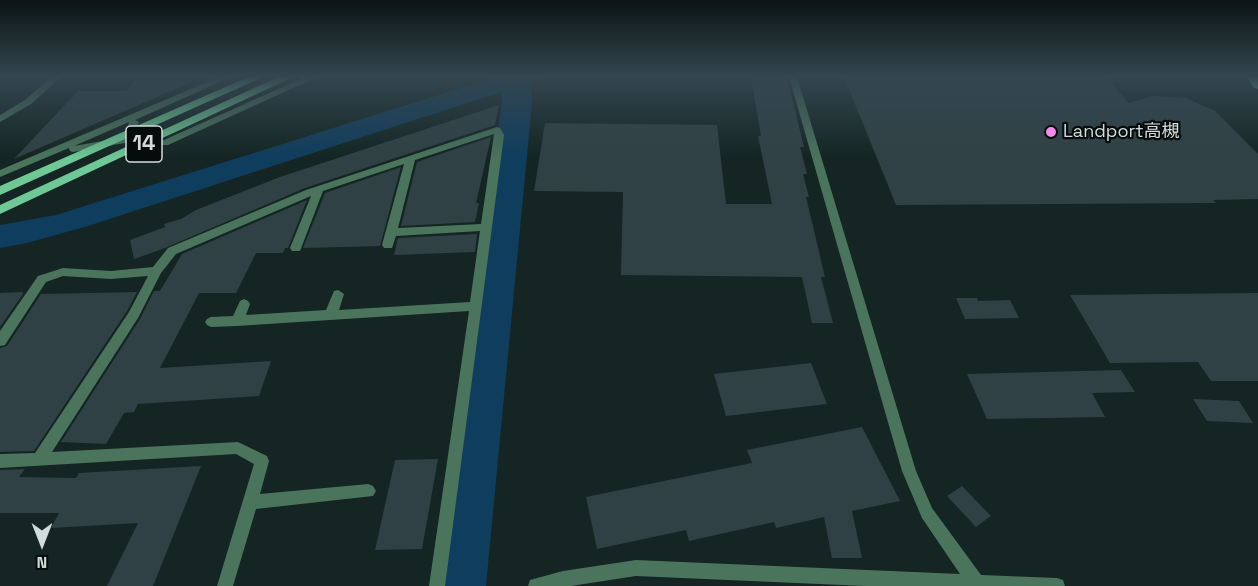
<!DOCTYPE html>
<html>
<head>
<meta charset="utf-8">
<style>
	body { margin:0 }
	#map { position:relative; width:1258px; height:586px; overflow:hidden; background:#142523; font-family:"Space Grotesk",sans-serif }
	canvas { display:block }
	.north { position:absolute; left:12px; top:514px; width:60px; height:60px; -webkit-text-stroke:4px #060c0b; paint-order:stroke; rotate:180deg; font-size:16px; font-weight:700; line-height:24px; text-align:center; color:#d2dddb }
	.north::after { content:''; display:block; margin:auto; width:21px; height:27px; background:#d2dddb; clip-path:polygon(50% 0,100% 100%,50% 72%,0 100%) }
</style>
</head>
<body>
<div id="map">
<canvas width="1258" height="586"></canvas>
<div class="north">N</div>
</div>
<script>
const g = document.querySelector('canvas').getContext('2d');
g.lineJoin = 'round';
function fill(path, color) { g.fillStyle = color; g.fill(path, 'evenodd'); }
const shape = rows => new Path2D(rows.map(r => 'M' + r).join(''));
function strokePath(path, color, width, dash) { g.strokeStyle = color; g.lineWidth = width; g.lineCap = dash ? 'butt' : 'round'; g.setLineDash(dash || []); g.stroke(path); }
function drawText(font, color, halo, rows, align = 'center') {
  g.font = font + ' "Space Grotesk","Noto Sans JP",sans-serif'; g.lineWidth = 4.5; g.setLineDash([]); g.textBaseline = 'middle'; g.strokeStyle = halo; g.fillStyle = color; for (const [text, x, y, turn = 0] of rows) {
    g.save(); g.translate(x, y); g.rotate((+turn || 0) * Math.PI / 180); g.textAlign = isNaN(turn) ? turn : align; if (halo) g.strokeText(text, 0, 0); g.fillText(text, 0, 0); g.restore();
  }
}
const water = shape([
	[496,77,547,77,88,226,27,243,0,248,0,225,56,215]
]);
const river = shape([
	[501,77,531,77,532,103,486,586,430,586,502,103,501,77]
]);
const building = shape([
	[751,77,787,77,804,147,800,147,807,174,803,174,809,197,806,197,825,277,821,277,833,323,812,323,802,277,621,275,623,192,534,191,545,123,717,125,726,204,772,204,758,136,761,136],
	[844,77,1106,77,1129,103,1153,96,1186,98,1215,111,1258,154,1258,199,1213,200,1216,203,896,205],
	[134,81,194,81,14,159,78,91,127,91],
	[499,105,495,125,305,188,165,248,134,259,130,240,165,227,164,224,181,219,196,210,280,177],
	[491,137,476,203,479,203,475,222,401,226,417,162],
	[401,167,380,246,303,248,325,193],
	[307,200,288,248,285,248,283,253,256,253,236,293,199,293,160,368,271,361,259,396,138,404,134,412,124,413,106,444,61,442,140,319,154,291,160,291,182,254],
	[477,234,475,252,394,255,398,238],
	[22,292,23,294,0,327,0,293],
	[137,292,127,311,34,451,0,452,0,348,7,346,41,294],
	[1258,293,1258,381,1211,381,1198,362,1110,363,1070,295],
	[956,298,977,298,978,301,1010,300,1019,318,965,319],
	[811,363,827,404,726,416,714,374],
	[1121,370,1135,392,1092,393,1105,417,987,419,967,374],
	[1193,399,1239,401,1253,423,1207,421],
	[862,427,900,501,852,511,862,558,832,558,824,517,776,528,774,522,689,541,686,530,597,549,586,497,752,463,747,450],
	[438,459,422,549,375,550,395,460],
	[201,466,153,586,107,586,138,523,51,528,59,513,0,513,0,470,25,469,19,477,76,478,79,473],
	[962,486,991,516,976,527,947,496]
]);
const minor = shape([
	[51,77,61,77,31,104,0,122,0,115,25,100,51,77],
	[219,77,231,77,135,120,139,122,137,129,141,136,148,139,164,140,305,77,317,77,168,145,147,145,136,141,73,152,70,151,69,148,0,177,0,170,219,77],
	[129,122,127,129,131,136,74,146,129,122],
	[789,77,797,77,916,471,932,508,981,575,1057,578,1063,580,1065,586,865,586,636,576,571,586,528,586,530,580,563,571,636,560,960,574,922,518,902,471,789,77],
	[497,127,500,128,504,135,445,586,429,586,469,311,237,326,211,327,207,325,205,322,207,319,211,317,233,316,240,301,244,299,248,301,250,304,246,315,326,310,334,291,338,290,344,294,339,310,470,302,480,231,396,236,392,248,384,248,382,245,404,164,323,191,300,251,292,251,290,248,311,196,176,254,161,273,138,318,52,452,238,442,267,456,269,461,260,494,368,484,373,486,376,491,373,496,256,509,233,586,217,586,254,464,236,454,0,468,0,454,35,453,129,312,148,276,111,279,63,276,46,282,5,345,0,346,0,331,38,276,63,268,111,271,153,267,168,248,306,190,497,127],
	[494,134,481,224,398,228,415,160,494,134]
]);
const primary = shape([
	[248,77,263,77,0,195,0,186,248,77],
	[278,77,293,77,0,214,0,205,278,77],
	[1247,77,1258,77,1258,89,1254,88,1247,77]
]);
const markers = [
	[1051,132,6,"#f888ea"]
];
const farPoinames = [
	["Landport高槻",1063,132]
];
const shields = [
	[144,144,36]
];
const shieldNames = [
	["14",144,144]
];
fill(water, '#0f3d5e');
fill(river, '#0f3d5e');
fill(building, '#304145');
fill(minor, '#4a745c');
fill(primary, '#6ec996');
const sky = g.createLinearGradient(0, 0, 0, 159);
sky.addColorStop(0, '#0b1413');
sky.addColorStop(0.48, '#344650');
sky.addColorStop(1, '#34465000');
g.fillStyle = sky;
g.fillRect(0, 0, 1258, 159);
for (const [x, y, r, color] of markers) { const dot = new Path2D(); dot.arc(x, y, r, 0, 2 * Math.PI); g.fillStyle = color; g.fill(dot); strokePath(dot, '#060c0b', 2); }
drawText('18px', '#d2dddb', '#060c0b', farPoinames, 'left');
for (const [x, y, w] of shields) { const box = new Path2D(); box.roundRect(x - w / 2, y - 18, w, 36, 4.5); g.fillStyle = '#060c0b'; g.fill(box); strokePath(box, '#d2dddb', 1.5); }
drawText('bold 21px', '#d2dddb', null, shieldNames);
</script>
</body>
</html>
